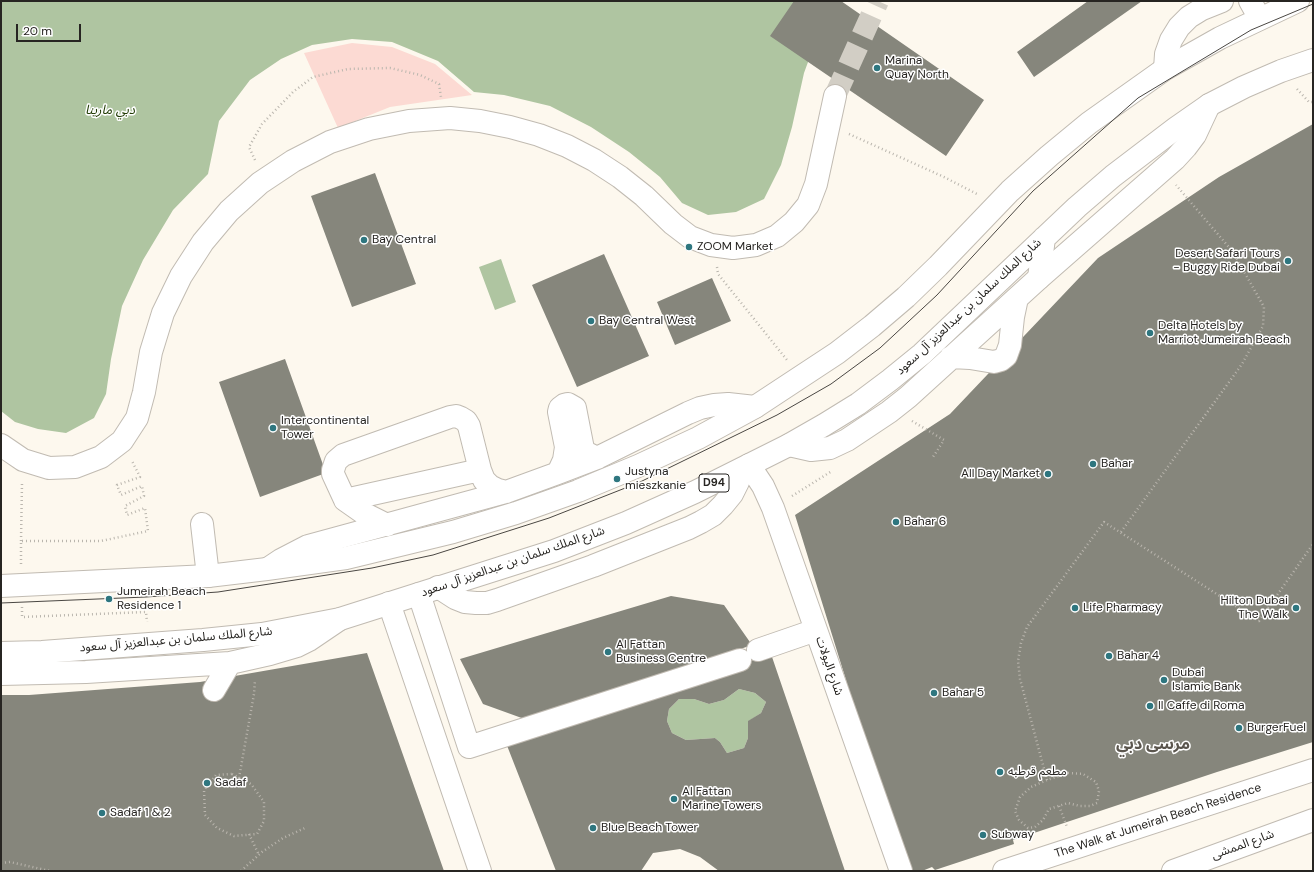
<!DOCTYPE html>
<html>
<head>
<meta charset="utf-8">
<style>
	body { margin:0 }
	#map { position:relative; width:1314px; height:872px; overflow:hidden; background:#fdf8ee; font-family:"DM Sans",sans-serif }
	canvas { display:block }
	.frame { position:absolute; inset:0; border:2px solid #272522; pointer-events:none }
	.scale { position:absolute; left:16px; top:24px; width:65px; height:18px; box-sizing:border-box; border:2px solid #272522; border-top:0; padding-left:5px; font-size:12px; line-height:14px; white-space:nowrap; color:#272522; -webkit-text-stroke:3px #fff; paint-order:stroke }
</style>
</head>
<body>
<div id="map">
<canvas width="1314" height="872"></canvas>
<div class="frame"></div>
<div class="scale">20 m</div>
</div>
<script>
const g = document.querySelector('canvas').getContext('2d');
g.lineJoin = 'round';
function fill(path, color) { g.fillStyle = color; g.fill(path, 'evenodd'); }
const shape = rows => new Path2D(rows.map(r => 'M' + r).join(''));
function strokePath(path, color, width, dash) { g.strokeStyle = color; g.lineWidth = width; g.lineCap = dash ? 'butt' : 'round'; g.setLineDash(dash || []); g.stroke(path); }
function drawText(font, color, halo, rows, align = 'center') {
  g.font = font + ' "DM Sans","Noto Sans Arabic",sans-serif'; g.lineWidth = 3; g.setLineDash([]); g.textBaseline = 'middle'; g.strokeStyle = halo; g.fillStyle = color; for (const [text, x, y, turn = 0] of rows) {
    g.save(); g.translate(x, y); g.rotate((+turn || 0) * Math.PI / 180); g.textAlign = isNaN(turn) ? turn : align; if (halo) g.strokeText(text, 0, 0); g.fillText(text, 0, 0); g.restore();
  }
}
const green = shape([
	[352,43,392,47,435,64,472,95,390,107,338,128,304,53]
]);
const water = shape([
	[1,1,834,1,819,32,804,73,792,127,781,165,764,199,736,212,708,215,682,203,660,177,629,152,591,127,550,106,504,95,474,92,438,61,392,42,352,39,312,45,281,59,250,80,219,121,208,174,173,210,143,260,122,306,111,359,106,394,94,418,66,433,38,429,15,422,1,411],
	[501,259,516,302,495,310,479,267],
	[739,689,755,693,766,702,761,713,749,721,748,738,744,748,727,753,720,742,715,738,686,740,672,733,667,721,669,709,679,699,694,699,709,704,724,700]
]);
const building = shape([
	[794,1,841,1,984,100,946,156,770,36],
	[1088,1,1142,1,1034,77,1017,52],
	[1313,124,1313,742,1217,772,1013,840,1014,844,935,870,932,867,922,871,905,871,795,515,950,414,1098,258,1219,177],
	[375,173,416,284,352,307,311,196],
	[604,254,649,356,577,387,532,285],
	[712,278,731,321,675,345,657,302],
	[285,359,326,473,260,497,219,382],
	[671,596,724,605,752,645,530,721,483,704,460,659],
	[367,653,444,871,1,871,1,695,29,695,200,682],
	[771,654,845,871,719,871,700,857,680,849,653,853,641,871,556,871,506,743],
	[739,689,755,693,766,702,761,713,748,721,748,738,744,748,727,753,720,742,715,738,686,740,672,733,667,721,669,709,679,699,694,699,709,704,724,700]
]);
const minorTunnel = shape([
	[835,96,878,1]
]);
const path = shape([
	[1297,89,1309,102,1313,102],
	[849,134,944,177,977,194],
	[255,160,249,147,262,124,293,92,313,77,348,69,390,68,420,75,439,84,441,97],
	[717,267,718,274,787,360],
	[912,421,944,440,933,457],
	[792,496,832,471],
	[1121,532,1242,364,1263,326,1264,307,1233,252,1176,185],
	[21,541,22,483],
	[21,564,21,541,101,541,148,531,145,508,127,515,125,506,144,496,142,486,121,495,117,485,140,477,132,461],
	[146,600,146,612],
	[22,607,22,617,146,612,147,622],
	[1068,773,1083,774,1096,782,1099,791,1097,803,1090,806,1080,806,1068,803,1049,809,1043,820,1035,827,1028,828,1019,820,1015,811,1020,797,1031,787,1047,780,1068,773],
	[232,774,251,784,264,802,264,821,257,834,234,836,217,828,205,815,204,790,216,775,232,774],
	[239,778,254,694,255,680],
	[1047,780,1020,679,1018,661,1021,643,1027,627,1104,522,1259,621,1313,544],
	[1059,806,1067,827],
	[249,834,259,855],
	[1,863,10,862,50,871],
	[241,871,262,852,283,838,305,828]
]);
const minor = shape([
	[1165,69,1166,54,1171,40,1179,27,1189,17,1202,9,1222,1],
	[951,357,970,358,994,362,1001,360,1006,356,1010,345,1013,317,1017,298],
	[1,445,23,460,49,468,75,467,101,457,122,441,137,418,144,392,151,352,163,313,181,276,203,242,229,211,260,183,293,161,330,142,369,129,409,121,450,118,480,121,510,127,539,135,567,146,594,160,620,177,644,196,673,224,690,237,711,245,733,248,756,245,777,236,794,222,808,205,816,184,835,96],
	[789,445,811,450,830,448,847,440,889,412,908,397,1039,278,1175,159,1186,147,1195,135,1209,105],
	[749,465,763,486,773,508,901,871],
	[558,473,564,460,566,447,559,412,560,408,564,405,568,404,575,408,583,449,587,453,597,458],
	[345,500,480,470],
	[202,524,208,576],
	[387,525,365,514,345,500,333,474,333,470,336,461,343,455,450,417,456,416,461,418,466,421,469,426,480,470,484,480,490,486,498,490,506,492],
	[269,568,281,560,308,546,506,492,558,473,597,458,688,413,700,408,714,405,728,404,755,407],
	[438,587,455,598,465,602,476,603,487,603,497,600,593,566,689,528,701,522,713,515,723,505,732,494,738,482,742,469],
	[419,594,469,747,740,660],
	[389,603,480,871],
	[758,650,816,630],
	[1,674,86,672,230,663,270,654,297,646,309,640,340,619],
	[214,690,230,663],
	[1004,871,1313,770],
	[1173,871,1313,820]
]);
const major = shape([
	[1250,1,1260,19],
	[1039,278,1044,238],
	[1,586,208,576,267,569,346,558,453,532,516,513,578,491,638,466,698,438,755,407,837,353,872,326,906,297,938,266,1010,191,1049,156,1089,123,1165,69,1220,38,1298,1],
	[1,653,42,652,203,640,262,634,340,619,554,551,626,523,695,492,789,445,824,425,858,404,890,380,922,354,1077,207,1113,176,1176,128,1209,105,1244,87,1281,71,1313,60]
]);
const tram = shape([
	[1,603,146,597,218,592,372,568,433,555,549,518,638,483,777,415,831,384,880,348,937,295,1033,191,1138,98,1251,30,1313,4]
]);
const markers = [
	[877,68,4,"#2e767f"],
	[364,240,4,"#2e767f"],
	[689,247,4,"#2e767f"],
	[1288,261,4,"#2e767f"],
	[591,321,4,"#2e767f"],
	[1150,333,4,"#2e767f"],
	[273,428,4,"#2e767f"],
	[1093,464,4,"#2e767f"],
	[1048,474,4,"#2e767f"],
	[617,479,4,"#2e767f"],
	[896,522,4,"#2e767f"],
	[109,599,4,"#2e767f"],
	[1075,608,4,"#2e767f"],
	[1296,608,4,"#2e767f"],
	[608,652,4,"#2e767f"],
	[1109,656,4,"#2e767f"],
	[1164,680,4,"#2e767f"],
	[934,693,4,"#2e767f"],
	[1150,706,4,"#2e767f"],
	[1239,728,4,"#2e767f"],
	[1000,772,4,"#2e767f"],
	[207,783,4,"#2e767f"],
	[674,799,4,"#2e767f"],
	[102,813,4,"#2e767f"],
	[593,828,4,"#2e767f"],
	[983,835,4,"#2e767f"]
];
const shields = [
	[714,483,30]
];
const shieldNames = [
	["D94",714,483]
];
const poiNames = [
	["Marina",885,61],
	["Quay North",885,75],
	["Bay Central",372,240],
	["ZOOM Market",697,247],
	["Desert Safari Tours",1280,254,"right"],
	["- Buggy Ride Dubai",1280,268,"right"],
	["Bay Central West",599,321],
	["Delta Hotels by",1158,326],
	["Marriot Jumeirah Beach",1158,340],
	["Intercontinental",281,421],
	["Tower",281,435],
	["Bahar",1101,464],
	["Justyna",625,472],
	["mieszkanie",625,486],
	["All Day Market",1040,474,"right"],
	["Bahar 6",904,522],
	["Jumeirah Beach",117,592],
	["Residence 1",117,606],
	["Hilton Dubai",1288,601,"right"],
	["The Walk",1288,615,"right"],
	["Life Pharmacy",1083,608],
	["Al Fattan",616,645],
	["Business Centre",616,659],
	["Bahar 4",1117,656],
	["Dubai",1172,673],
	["Islamic Bank",1172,687],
	["Bahar 5",942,693],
	["Il Caffe di Roma",1158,706],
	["BurgerFuel",1247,728],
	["مطعم قرطبه",1008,772],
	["Sadaf",215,783],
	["Al Fattan",682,792],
	["Marine Towers",682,806],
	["Sadaf 1 & 2",110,813],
	["Blue Beach Tower",601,828],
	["Subway",991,835]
];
const streetNames = [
	["شارع الملك سلمان بن عبدالعزيز آل سعود",969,307,-43],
	["شارع الملك سلمان بن عبدالعزيز آل سعود",513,562,-19],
	["شارع الملك سلمان بن عبدالعزيز آل سعود",176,640,-5],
	["شارع اليولات",829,666,71],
	["The Walk at Jumeirah Beach Residence",1158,821,-18],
	["شارع الممشى",1243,845,-20]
];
const waterNames = [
	["دبي مارينا",110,111]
];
const districtNames = [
	["مرسى دبي",1153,745]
];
fill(green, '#fcdad3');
fill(water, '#afc5a1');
fill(building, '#86867c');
strokePath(minorTunnel, '#d2cec5', 22, [22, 11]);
strokePath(minor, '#c1bbb2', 24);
strokePath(major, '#c1bbb2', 24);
strokePath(path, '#bab6ae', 2.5, [1, 3]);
strokePath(minor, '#fff', 22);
strokePath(major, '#fff', 22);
strokePath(tram, '#4a4743', 1);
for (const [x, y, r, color] of markers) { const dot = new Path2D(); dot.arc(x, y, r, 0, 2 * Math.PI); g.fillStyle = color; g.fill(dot); strokePath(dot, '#fff', 1.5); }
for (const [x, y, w] of shields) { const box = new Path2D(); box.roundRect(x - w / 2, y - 9, w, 18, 3); g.fillStyle = '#fff'; g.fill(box); strokePath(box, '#272522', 1); }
drawText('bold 11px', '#272522', null, shieldNames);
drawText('12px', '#272522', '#fff', poiNames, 'left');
drawText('12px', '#272522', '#fff', streetNames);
drawText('italic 13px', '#1e3901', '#fff', waterNames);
drawText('bold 16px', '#5b564e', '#fff', districtNames);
</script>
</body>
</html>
